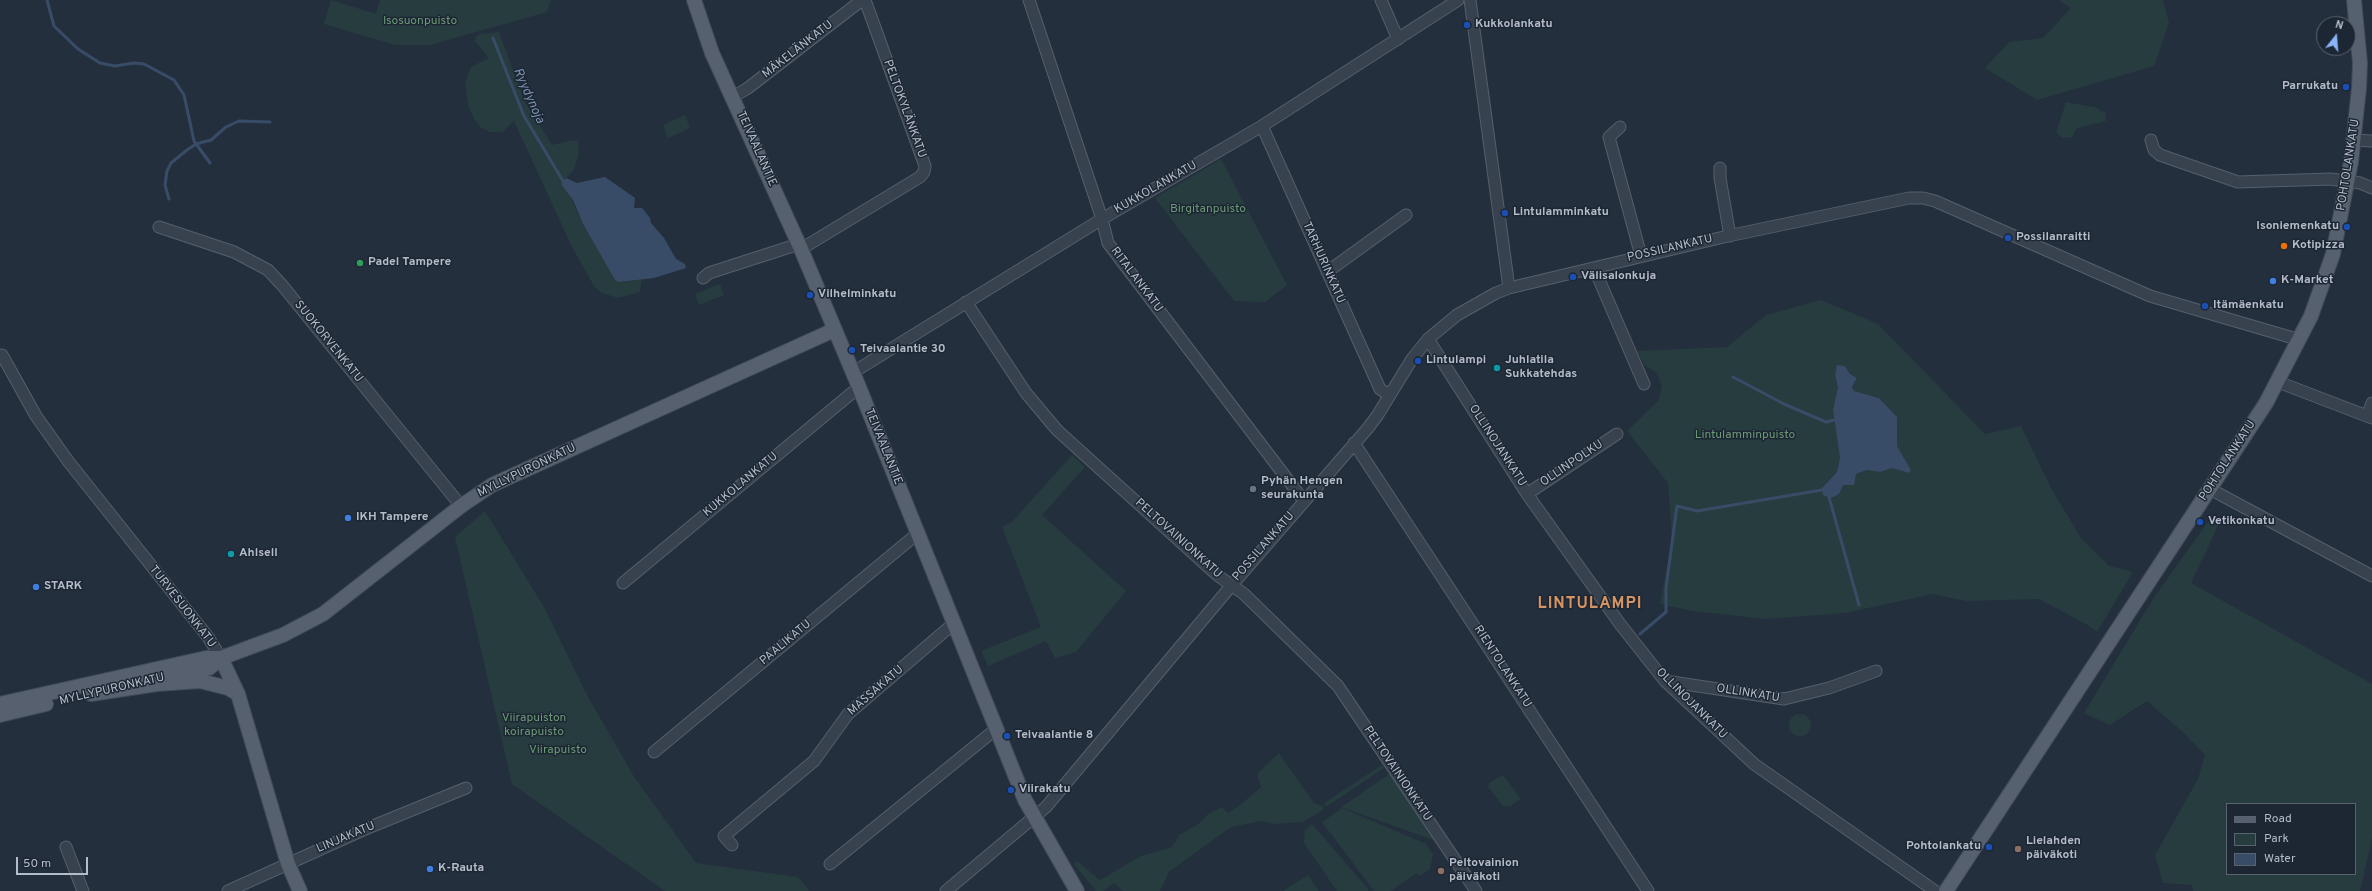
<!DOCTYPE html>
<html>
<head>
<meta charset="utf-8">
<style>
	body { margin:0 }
	#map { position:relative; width:2372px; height:891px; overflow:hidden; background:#242f3e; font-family:Overpass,sans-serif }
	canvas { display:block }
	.legend { position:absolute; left:2226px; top:803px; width:130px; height:72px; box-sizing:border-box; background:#1d2633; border:1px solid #59626f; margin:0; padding:5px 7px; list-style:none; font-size:12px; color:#b4bcc9 }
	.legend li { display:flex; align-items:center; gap:8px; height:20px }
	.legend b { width:20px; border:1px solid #59626f }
	.north { position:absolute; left:2316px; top:16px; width:40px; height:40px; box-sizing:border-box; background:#1d2633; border:1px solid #59626f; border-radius:50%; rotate:17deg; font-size:11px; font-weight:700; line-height:16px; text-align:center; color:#b4bcc9 }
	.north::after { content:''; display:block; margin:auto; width:14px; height:18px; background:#8ab4f8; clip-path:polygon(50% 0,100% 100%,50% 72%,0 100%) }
	.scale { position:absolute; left:16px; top:857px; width:72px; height:18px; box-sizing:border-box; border:2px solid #b4bcc9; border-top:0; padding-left:5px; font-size:12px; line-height:14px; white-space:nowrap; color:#b4bcc9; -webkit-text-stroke:3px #1d2633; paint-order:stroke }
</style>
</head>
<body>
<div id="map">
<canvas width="2372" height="891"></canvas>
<ul class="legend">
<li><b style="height:5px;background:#56606e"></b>Road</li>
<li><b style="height:11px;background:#263c3f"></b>Park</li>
<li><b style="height:11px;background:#394c67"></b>Water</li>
</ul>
<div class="north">N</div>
<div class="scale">50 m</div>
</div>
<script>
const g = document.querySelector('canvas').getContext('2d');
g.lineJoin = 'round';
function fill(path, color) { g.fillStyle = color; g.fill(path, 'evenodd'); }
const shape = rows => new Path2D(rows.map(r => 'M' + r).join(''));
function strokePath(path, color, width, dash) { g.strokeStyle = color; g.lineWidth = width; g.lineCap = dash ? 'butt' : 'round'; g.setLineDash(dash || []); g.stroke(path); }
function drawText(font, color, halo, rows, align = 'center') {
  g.font = font + ' Overpass,sans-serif'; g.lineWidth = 3; g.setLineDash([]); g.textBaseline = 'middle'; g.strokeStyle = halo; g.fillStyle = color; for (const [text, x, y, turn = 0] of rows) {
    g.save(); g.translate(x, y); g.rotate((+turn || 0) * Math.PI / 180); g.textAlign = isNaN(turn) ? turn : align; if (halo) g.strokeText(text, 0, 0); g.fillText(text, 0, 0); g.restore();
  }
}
const green = shape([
	[331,0,376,14,380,0,551,0,547,12,430,45,395,45,324,24],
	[2059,0,2163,0,2169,23,2154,66,2037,100,1985,68,2009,42,2043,38,2071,8],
	[499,32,524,100,552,145,573,140,578,141,579,153,574,170,563,181,583,224,615,280,623,282,642,279,640,292,618,298,602,293,594,286,572,247,514,121,502,132,490,132,480,127,474,119,468,105,465,82,471,67,489,58,475,41,476,37,481,34],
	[2066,102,2098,108,2099,111,2105,112,2106,121,2077,128,2072,137,2063,138,2056,133],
	[685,115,690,128,668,138,663,125],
	[1221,159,1287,285,1265,302,1234,301,1155,198],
	[720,284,724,295,699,305,695,294],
	[1821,300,1878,324,1985,434,2021,426,2052,490,2081,538,2109,566,2133,572,2097,632,2086,624,2039,599,1966,601,1933,594,1845,613,1766,619,1692,611,1660,604,1672,539,1668,483,1627,431,1658,401,1662,386,1656,372,1645,366,1637,351,1727,347,1766,315],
	[1838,365,1845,366,1850,374,1857,378,1852,387,1854,391,1879,398,1897,417,1897,446,1911,470,1909,473,1892,468,1880,472,1867,470,1856,474,1843,485,1822,493,1822,488,1837,472,1840,458,1833,410,1838,387,1835,375],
	[1072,455,1085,467,1042,515,1126,591,1076,652,1055,658,1046,641,988,666,981,651,1041,627,1002,527,1012,522],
	[485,511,544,607,587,695,633,775,696,863,798,877,810,891,665,891,512,784,455,537],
	[2210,519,2219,524,2191,583,2372,684,2372,838,2360,891,2193,891,2192,885,2163,883,2155,855,2198,779,2205,755,2183,732,2147,701,2110,725,2084,713,2153,599],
	[2227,804,2355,804,2355,874,2227,874],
	'1789 725a11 11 0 1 1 22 0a11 11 0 1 1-22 0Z',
	[1279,753,1314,803,1323,806,1323,810,1303,822,1274,824,1261,821,1231,827,1169,872,1160,891,1123,891,1114,883,1103,891,1096,891,1074,864,1077,861,1100,880,1141,856,1172,847,1179,835,1200,823,1207,815,1222,807,1228,813,1239,806,1261,787,1257,774],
	[1382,765,1384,768,1326,807,1324,803],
	[1391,773,1436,841,1341,807],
	[1503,775,1521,799,1510,806,1503,806,1488,787,1489,783],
	[1342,808,1426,844,1433,854,1430,869,1420,876,1417,873,1391,891,1374,891,1322,822],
	[1312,824,1369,890,1368,891,1337,891,1304,843,1305,830],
	[1308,875,1319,891,1283,891]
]);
const water = shape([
	[605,177,635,198,634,208,642,208,650,218,651,223,664,238,676,259,685,264,686,268,654,278,619,282,615,280,583,224,573,200,561,184,566,178,577,183],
	[1837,365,1845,366,1850,374,1857,378,1852,387,1854,391,1879,398,1897,417,1897,446,1911,470,1909,473,1892,468,1880,472,1867,470,1856,474,1854,485,1843,485,1839,494,1831,498,1823,495,1822,488,1837,472,1840,458,1833,410,1838,387,1835,375]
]);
const stream = shape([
	[47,0,54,26,78,49,100,63,115,66,134,63,144,64,174,80,184,95,194,141,210,163],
	[493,38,524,116,563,181],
	[169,199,165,185,167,171,171,163,187,150,196,144,211,140,226,127,239,121,270,122],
	[1733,377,1784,404,1826,422,1834,420],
	[1829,497,1859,605],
	[1640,634,1666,612,1666,588,1677,506,1697,511,1822,490]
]);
const minor = shape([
	[1029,0,1102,219,1108,243,1304,501],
	[1381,0,1398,39],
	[1470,0,1509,288],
	[733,97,748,88,862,0],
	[1262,126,1380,389,1389,395],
	[1620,127,1609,137,1641,256],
	[2151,140,2154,150,2160,155,2238,182,2330,179,2360,183,2372,188],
	[2354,140,2372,141],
	[1720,168,1720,178,1730,236],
	[159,227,234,252,268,270,282,285,461,506],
	[801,249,920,177,924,172,925,166,865,0],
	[1594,268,1644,384],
	[1327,272,1406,215],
	[703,278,709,273,799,244],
	[966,302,1026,393,1057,430,1217,575,1244,594,1338,686,1476,891],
	[1428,339,1527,494,1620,624,1665,681,1754,764,1935,891],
	[2,355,36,416,68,461,208,637,221,658],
	[852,373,1102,219,1262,126,1458,0],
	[2278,382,2372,418],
	[2367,416,2372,403],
	[1354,443,1648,891],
	[2210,489,2372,576],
	[1527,494,1617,434],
	[623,583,859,387],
	[1665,681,1784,699,1829,688,1876,671],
	[654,752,917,534],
	[732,845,724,836,814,761,848,714,953,624],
	[66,847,83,891],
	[830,864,996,729],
	[228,891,363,830,466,788],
	[946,891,1046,807,1231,586,1368,428,1377,416,1412,359,1428,339,1457,315,1496,293,1509,288,1728,236,1909,198,1923,198,1935,201,2150,296,2300,340]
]);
const major = shape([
	[694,0,712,53,801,249,859,387,1025,800,1077,891],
	[221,658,238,694,288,864,300,891],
	[160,679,209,668,221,658],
	[91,694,157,684,200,681,228,688,238,694],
	[0,704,206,658,221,658,283,635,323,614,461,506,492,485,834,330],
	[0,715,46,704],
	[1946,891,2266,403,2311,316,2333,254,2351,162,2359,88,2360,63,2354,0]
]);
const markers = [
	[1467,25,4,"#1a4fb4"],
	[2346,87,4,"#1a4fb4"],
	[1505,213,4,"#1a4fb4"],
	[2347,227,4,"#1a4fb4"],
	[2008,238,4,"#1a4fb4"],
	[2284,246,4,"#e8710a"],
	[360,263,4,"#2e9e5b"],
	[1573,277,4,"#1a4fb4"],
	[2273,281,4,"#3f7fe0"],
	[810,295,4,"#1a4fb4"],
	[2205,306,4,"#1a4fb4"],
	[852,350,4,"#1a4fb4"],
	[1418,361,4,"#1a4fb4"],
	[1497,368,4,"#0f9aa8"],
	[1253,489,4,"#6b7280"],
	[348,518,4,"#3f7fe0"],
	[2200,522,4,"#1a4fb4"],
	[231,554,4,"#0f9aa8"],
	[36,587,4,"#3f7fe0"],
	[1007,736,4,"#1a4fb4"],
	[1011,790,4,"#1a4fb4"],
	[1989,847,4,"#1a4fb4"],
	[2018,849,4,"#8d6e63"],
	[430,869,4,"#3f7fe0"],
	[1441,871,4,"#8d6e63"]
];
const parkNames = [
	["Isosuonpuisto",420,22],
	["Birgitanpuisto",1208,210],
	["Lintulamminpuisto",1745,436],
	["Viirapuiston",534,719],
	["koirapuisto",534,733],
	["Viirapuisto",558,751]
];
const poiNames = [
	["Kukkolankatu",1475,25],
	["Parrukatu",2338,87,"right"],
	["Lintulamminkatu",1513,213],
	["Isoniemenkatu",2339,227,"right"],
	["Possilanraitti",2016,238],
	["Kotipizza",2292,246],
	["Padel Tampere",368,263],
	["Välisalonkuja",1581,277],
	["K-Market",2281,281],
	["Vilhelminkatu",818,295],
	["Itämäenkatu",2213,306],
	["Teivaalantie 30",860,350],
	["Lintulampi",1426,361],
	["Juhlatila",1505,361],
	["Sukkatehdas",1505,375],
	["Pyhän Hengen",1261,482],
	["seurakunta",1261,496],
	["IKH Tampere",356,518],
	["Vetikonkatu",2208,522],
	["Ahlsell",239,554],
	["STARK",44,587],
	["Teivaalantie 8",1015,736],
	["Viirakatu",1019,790],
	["Lielahden",2026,842],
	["päiväkoti",2026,856],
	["Pohtolankatu",1981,847,"right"],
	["Peltovainion",1449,864],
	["päiväkoti",1449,878],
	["K-Rauta",438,869]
];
const streetNames = [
	["MÄKELÄNKATU",798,50,-38],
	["PELTOKYLÄNKATU",904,109,70],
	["TEIVAALANTIE",756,149,66],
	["POHTOLANKATU",2349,165,-81],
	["KUKKOLANKATU",1156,188,-30],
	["POSSILANKATU",1670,249,-13],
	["TARHURINKATU",1323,263,66],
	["RITALANKATU",1136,280,53],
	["SUOKORVENKATU",328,342,51],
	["OLLINOJANKATU",1497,446,57],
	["TEIVAALANTIE",883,447,68],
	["POHTOLANKATU",2228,461,-57],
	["OLLINPOLKU",1572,464,-34],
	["MYLLYPURONKATU",527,471,-26],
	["KUKKOLANKATU",741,485,-40],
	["PELTOVAINIONKATU",1178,539,42],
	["POSSILANKATU",1264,547,-49],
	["TURVESUONKATU",182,607,52],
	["PAALIKATU",786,643,-40],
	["RIENTOLANKATU",1502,667,57],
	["MYLLYPURONKATU",112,690,-13],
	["MASSAKATU",876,691,-41],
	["OLLINKATU",1748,694,9],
	["OLLINOJANKATU",1691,704,45],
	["PELTOVAINIONKATU",1397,774,56],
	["LINJAKATU",346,838,-23]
];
const waterNames = [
	["Ryydynoja",528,96,66]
];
const districtNames = [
	["LINTULAMPI",1590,605]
];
fill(green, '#263c3f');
fill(water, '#394c67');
strokePath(stream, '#394c67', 3);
strokePath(minor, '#565f6c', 13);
strokePath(major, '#414a57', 16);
strokePath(minor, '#38414e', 11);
strokePath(major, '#56606e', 14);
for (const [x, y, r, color] of markers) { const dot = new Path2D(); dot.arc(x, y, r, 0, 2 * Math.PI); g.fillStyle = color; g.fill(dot); strokePath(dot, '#1d2633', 1.5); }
drawText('12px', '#6b9a76', '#1d2633', parkNames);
drawText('bold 12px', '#b4bcc9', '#1d2633', poiNames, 'left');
drawText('12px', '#b4bcc9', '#1d2633', streetNames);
drawText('italic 13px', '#7c92b1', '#1d2633', waterNames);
g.letterSpacing = '1px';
drawText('bold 16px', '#d59563', '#1d2633', districtNames);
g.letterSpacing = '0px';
</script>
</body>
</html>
